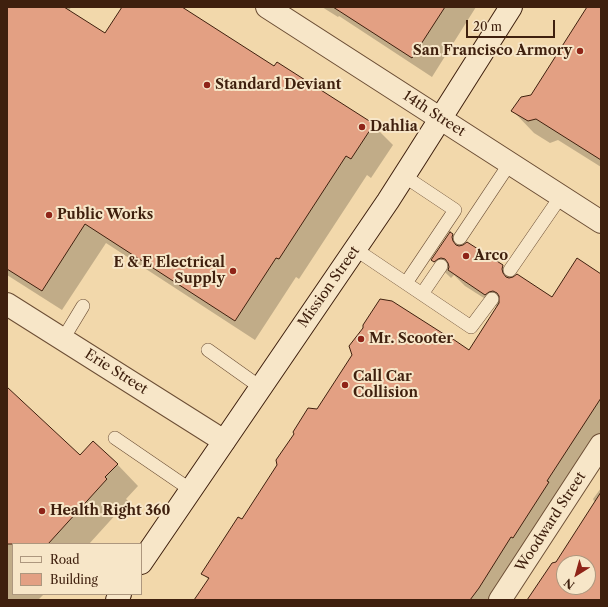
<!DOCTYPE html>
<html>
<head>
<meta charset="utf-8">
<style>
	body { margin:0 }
	#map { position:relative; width:608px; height:607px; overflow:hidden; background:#f2d8ab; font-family:"Libre Caslon Text",serif }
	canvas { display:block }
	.frame { position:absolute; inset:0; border:8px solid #3f200e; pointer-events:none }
	.legend { position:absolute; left:12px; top:543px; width:130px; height:52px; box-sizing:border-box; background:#f7e6c8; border:1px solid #ad977e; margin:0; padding:5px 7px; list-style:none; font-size:12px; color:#3f200e }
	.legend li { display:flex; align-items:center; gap:8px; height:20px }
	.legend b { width:20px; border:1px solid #ad977e }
	.north { position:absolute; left:556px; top:555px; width:40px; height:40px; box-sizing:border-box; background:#f7e6c8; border:1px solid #ad977e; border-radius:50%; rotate:217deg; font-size:11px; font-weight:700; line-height:16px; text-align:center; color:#3f200e }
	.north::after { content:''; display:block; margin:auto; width:14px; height:18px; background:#8f2418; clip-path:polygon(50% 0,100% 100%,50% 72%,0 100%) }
	.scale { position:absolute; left:466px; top:20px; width:89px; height:18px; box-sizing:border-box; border:2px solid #3f200e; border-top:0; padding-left:5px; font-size:12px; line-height:14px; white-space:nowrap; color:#3f200e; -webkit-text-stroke:3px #f7e6c8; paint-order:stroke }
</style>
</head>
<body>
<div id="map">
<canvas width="608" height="607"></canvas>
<div class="frame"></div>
<ul class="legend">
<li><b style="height:5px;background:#f7e6c8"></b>Road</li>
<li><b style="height:11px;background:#e3a083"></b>Building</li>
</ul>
<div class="north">N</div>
<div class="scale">20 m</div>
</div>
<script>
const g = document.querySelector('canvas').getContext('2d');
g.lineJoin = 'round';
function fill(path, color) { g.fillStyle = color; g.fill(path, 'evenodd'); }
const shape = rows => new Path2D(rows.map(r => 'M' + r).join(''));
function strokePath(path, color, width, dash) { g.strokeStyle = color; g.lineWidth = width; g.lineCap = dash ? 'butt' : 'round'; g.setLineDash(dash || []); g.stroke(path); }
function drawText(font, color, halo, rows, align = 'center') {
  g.font = font + ' "Libre Caslon Text",serif'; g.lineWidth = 4; g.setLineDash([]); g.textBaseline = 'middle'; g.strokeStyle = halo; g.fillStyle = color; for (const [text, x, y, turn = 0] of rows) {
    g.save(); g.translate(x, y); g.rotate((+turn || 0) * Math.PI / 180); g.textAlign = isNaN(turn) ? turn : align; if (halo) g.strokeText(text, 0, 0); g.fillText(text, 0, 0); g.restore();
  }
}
const shadow = shape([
	[7,7,71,7,69,11,105,35,123,7,180,7,274,68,373,125,393,145,371,178,367,175,299,279,296,277,255,340,106,243,62,310,7,275],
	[322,7,476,7,432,77,339,16,338,17],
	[588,7,601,7,601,167,558,140,550,143,534,133,513,111,532,96],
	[453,234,464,246,467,243,503,266,514,278,552,298,601,275,601,439,498,600,196,600,209,580,203,574,242,521,317,410,469,351,498,307,465,286,454,275,451,278,449,276,432,260],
	[7,389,80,457,117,464,138,486,126,499,128,501,89,544,13,544,13,594,44,594,38,600,7,600],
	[601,488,601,600,528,600,556,563,595,503,593,499],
	[564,563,588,563,588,587,564,587]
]);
const building = shape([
	[7,7,64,7,105,33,122,7,182,7,274,66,277,62,374,124,351,159,346,156,279,259,276,258,235,321,85,224,42,291,7,269,7,7],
	[333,7,445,7,412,58,333,7],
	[587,7,601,7,601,160,536,119,528,121,511,111,521,97,531,95,587,7],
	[450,232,453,234,452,237,453,241,456,245,459,246,463,245,467,242,503,265,502,269,503,273,506,277,509,278,513,277,517,274,552,297,577,258,601,274,601,398,547,481,549,482,513,538,511,537,479,588,470,600,194,600,209,578,201,574,238,517,242,519,277,465,276,460,294,434,293,432,308,408,317,409,352,355,349,346,363,328,363,325,380,299,392,301,450,338,450,337,469,350,499,303,499,296,497,293,493,291,489,292,485,295,448,270,449,267,448,263,445,259,441,258,438,259,434,262,431,260,450,232],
	[7,387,80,455,93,441,118,464,105,477,107,479,48,544,7,544,7,387],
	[601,492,601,600,527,600,552,563,556,562,601,492],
	[564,563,588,563,588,587,564,587,564,563]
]);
const service = shape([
	[404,176,455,210,406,283],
	[460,238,510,163],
	[355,249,471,327,492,299],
	[510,270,561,196],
	[422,294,441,266],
	[63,339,83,306],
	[208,350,260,387],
	[115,438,191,490]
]);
const minor = shape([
	[267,7,601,222],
	[7,304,224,441],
	[500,600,601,445]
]);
const secondary = shape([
	[141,563,388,201,418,154,511,7],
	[117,600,120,594]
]);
const markers = [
	[580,51,4,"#8f2418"],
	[207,85,4,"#8f2418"],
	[362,127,4,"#8f2418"],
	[49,215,4,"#8f2418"],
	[466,256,4,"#8f2418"],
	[233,271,4,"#8f2418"],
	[361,339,4,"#8f2418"],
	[345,385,4,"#8f2418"],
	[42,511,4,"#8f2418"]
];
const poiNames = [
	["San Francisco Armory",572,51,"right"],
	["Standard Deviant",215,85],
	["Dahlia",370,127],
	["Public Works",57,215],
	["Arco",474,256],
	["E & E Electrical",225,263,"right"],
	["Supply",225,279,"right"],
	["Mr. Scooter",369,339],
	["Call Car",353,377],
	["Collision",353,393],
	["Health Right 360",50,511]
];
const streetNames = [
	["14th Street",434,114,33],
	["Mission Street",329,287,-55],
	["Erie Street",116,372,32],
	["Woodward Street",551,522,-57]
];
fill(shadow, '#0003');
fill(building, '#e3a083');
strokePath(building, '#3f200e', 1);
strokePath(service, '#6c4e35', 14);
strokePath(minor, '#6c4e35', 24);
strokePath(secondary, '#3f200e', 24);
strokePath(service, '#f7e6c8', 13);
strokePath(minor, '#f7e6c8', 22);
strokePath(secondary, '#f7e6c8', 22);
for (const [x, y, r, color] of markers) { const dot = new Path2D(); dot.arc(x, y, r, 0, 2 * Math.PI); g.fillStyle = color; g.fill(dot); strokePath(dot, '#f7e6c8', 1.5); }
drawText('bold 14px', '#3f200e', '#f7e6c8', poiNames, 'left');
drawText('14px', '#3f200e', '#f7e6c8', streetNames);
</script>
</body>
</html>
